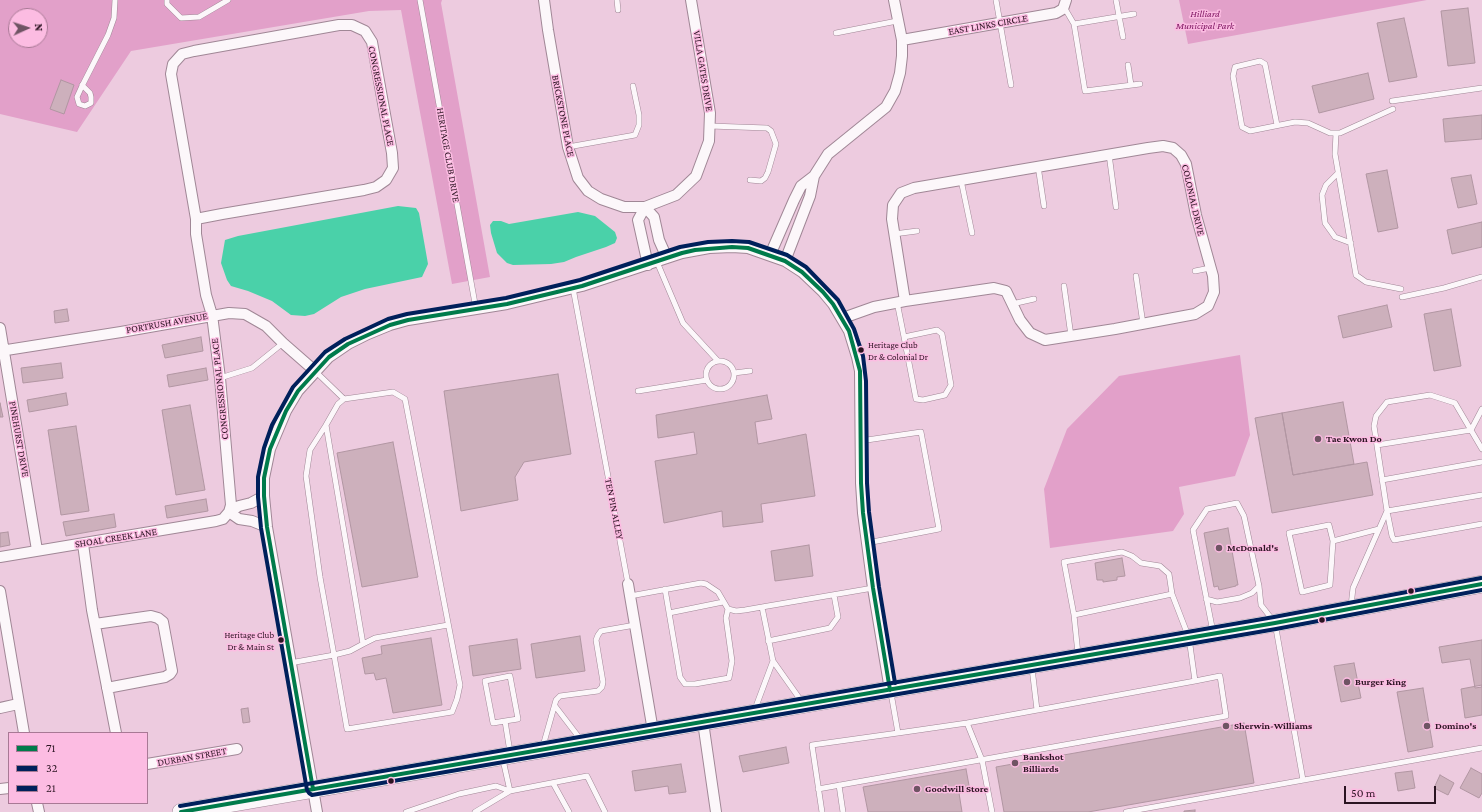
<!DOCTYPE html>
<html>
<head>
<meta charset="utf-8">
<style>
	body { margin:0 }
	#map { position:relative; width:1482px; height:812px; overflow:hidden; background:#edcbdf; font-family:"Crimson Pro",serif }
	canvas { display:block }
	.legend { position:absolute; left:8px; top:732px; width:140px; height:72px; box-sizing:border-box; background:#fcbce2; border:1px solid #a87995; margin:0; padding:5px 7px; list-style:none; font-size:12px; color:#2b1422 }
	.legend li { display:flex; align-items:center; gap:8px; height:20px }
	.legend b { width:20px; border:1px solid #a87995 }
	.north { position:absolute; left:8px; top:8px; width:40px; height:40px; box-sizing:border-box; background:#fcbce2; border:1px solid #a87995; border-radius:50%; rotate:87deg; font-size:11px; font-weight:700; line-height:16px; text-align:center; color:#2b1422 }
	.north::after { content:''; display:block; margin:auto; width:14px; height:18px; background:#6f5464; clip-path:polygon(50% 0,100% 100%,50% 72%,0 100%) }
	.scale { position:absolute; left:1344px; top:786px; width:92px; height:18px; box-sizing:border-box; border:2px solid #2b1422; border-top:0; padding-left:5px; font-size:12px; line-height:14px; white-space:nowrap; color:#2b1422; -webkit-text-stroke:3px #fcbce2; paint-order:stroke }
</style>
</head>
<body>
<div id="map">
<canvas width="1482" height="812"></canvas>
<ul class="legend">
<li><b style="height:5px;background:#007b4b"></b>71</li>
<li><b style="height:5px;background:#00205b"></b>32</li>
<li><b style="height:5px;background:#00205b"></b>21</li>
</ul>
<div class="north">N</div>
<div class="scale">50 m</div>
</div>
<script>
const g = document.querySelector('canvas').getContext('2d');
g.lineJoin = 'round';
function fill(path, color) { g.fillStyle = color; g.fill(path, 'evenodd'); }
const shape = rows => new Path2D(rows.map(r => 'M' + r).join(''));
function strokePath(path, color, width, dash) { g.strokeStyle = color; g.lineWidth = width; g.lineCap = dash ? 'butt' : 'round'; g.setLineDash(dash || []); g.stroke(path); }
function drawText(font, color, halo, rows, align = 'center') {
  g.font = font + ' "Crimson Pro",serif'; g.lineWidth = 3; g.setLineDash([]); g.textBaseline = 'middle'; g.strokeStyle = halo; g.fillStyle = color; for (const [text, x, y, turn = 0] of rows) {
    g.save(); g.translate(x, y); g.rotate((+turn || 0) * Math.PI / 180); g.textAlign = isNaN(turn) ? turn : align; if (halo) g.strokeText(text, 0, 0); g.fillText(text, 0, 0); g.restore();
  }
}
const green = shape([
	[0,0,442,0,441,3,490,277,452,284,401,10,369,11,131,51,77,132,0,114],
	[16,16,40,16,40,40,16,40],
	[1179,0,1427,0,1188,44],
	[1240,355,1250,435,1235,476,1179,487,1184,514,1173,531,1050,548,1044,489,1067,429,1119,376]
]);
const water = shape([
	[398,206,416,208,419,213,428,264,422,277,365,289,341,297,314,314,305,316,291,315,272,301,248,291,231,286,227,280,221,263,225,240,238,236],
	[578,212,595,216,615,232,617,238,615,243,606,247,576,257,564,262,551,264,513,265,507,263,497,253,491,233,490,225,493,221,501,221,509,224]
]);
const building = shape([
	[1468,8,1475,63,1448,66,1441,11,1468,8],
	[1404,18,1417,77,1389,82,1377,23,1404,18],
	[1368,73,1374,99,1319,113,1312,86,1368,73],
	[61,80,74,85,64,114,50,109,61,80],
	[1482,115,1482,139,1445,142,1443,119,1482,115],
	[1387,170,1398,228,1378,232,1366,174,1387,170],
	[1471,175,1477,204,1458,208,1451,178,1471,175],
	[1482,222,1482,247,1452,254,1447,230,1482,222],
	[1387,305,1392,327,1343,338,1338,316,1387,305],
	[67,309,69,321,55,323,54,311,67,309],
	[1451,309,1461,366,1434,371,1424,314,1451,309],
	[201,337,203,351,165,358,162,345,201,337],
	[61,363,63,378,23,383,21,368,61,363],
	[206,368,208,380,169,387,167,375,206,368],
	[558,374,571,454,524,462,515,477,518,500,461,511,444,391,558,374],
	[66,393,68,405,29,412,27,400,66,393],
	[767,395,772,419,755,422,758,444,806,434,815,496,761,504,763,522,723,527,722,511,664,523,655,461,697,454,694,432,658,438,656,415,767,395],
	[1343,402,1354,464,1293,475,1282,413,1343,402],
	[0,403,3,417,0,417,0,403],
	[190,405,205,490,176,495,162,410,190,405],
	[1282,413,1293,475,1367,462,1373,495,1272,513,1255,418,1282,413],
	[76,426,89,511,61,515,48,430,76,426],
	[393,442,418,577,362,587,337,453,393,442],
	[206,499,208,511,167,518,165,506,206,499],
	[114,514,116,527,66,536,63,522,114,514],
	[1228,528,1238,585,1236,585,1236,586,1219,590,1218,586,1214,587,1204,533,1228,528],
	[8,532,10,545,0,547,0,533,8,532],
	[809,545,813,576,775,581,771,551,809,545],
	[1122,558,1125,576,1117,577,1117,580,1103,582,1103,580,1097,580,1095,563,1122,558],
	[580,636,585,671,536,678,531,644,580,636],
	[431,638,442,705,393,713,386,678,376,680,374,673,365,674,362,658,382,654,381,646,431,638],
	[517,639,521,669,473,676,469,646,517,639],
	[1482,640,1482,687,1475,688,1470,659,1442,663,1439,647,1482,640],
	[1354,663,1361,698,1341,702,1334,666,1354,663],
	[1482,685,1482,715,1465,718,1461,689,1482,685],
	[1423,688,1433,747,1408,752,1397,692,1423,688],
	[248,708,250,722,243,723,241,709,248,708],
	[1244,723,1254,783,1088,812,1004,812,996,767,1244,723],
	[786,747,789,763,743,772,739,756,786,747],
	[681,764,686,792,669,794,668,786,635,791,632,771,681,764],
	[1471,768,1482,774,1482,793,1479,798,1460,788,1471,768],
	[966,769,970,791,959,793,962,812,868,812,863,787,966,769],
	[1412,771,1415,788,1398,791,1395,773,1412,771],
	[1440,775,1454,783,1448,795,1434,788,1440,775],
	[1195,810,1195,812,1184,812,1184,811,1195,810]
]);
const lane = shape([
	[167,0,167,4,181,18,199,17,228,0],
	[420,0,476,309],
	[617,0,618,10],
	[996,0,1011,85],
	[1116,0,1123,37],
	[1064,7,1074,24,1085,91,1140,84],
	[1074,24,1134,14],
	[836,33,897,21],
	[1128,65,1131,85],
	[82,85,90,93,91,97,91,103,85,106,79,104,77,97,82,86,108,35,114,18,115,0],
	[1392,101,1482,88],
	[1277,125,1265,64,1260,61,1235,67,1233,76,1242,127,1250,131,1295,122,1308,123,1330,133,1340,133,1393,109],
	[710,126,767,128,771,131,776,144,768,172,765,178,761,181,750,180],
	[1336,133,1335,154,1356,275,1366,282,1401,289],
	[568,147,635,135,639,125,639,115,633,86],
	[1109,154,1116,207],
	[1038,166,1044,206],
	[1338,173,1326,185,1322,195,1325,223,1335,237,1351,243],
	[961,180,972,233],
	[894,234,917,231],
	[657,262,683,323,718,361],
	[1195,271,1210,268],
	[1136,276,1143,324],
	[1064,286,1071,336],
	[573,288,628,584],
	[1402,297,1444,288,1482,277],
	[897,302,904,337,916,399,923,400,945,395,951,385,942,334,937,330,904,337],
	[1012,304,1034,299],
	'706 375a14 14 0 1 1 28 0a14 14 0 1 1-28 0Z',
	[315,371,344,399],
	[734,373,750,371],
	[220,378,252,368,283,343],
	[638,391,707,380],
	[860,441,921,432,939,529,867,543],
	[1377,445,1471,430,1482,409],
	[1482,449,1455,403,1430,395,1387,402,1376,416,1374,426,1387,511,1392,536,1394,540,1482,524],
	[1382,480,1482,462],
	[1333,541,1330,585,1302,592,1289,533,1329,525,1333,541,1379,529],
	[665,589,680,677,685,684,695,684,729,678,732,661,726,618,728,609],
	[630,596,701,583,706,584,718,592,728,609,736,611,745,610,762,607],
	[1206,599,1217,602,1240,598,1252,593,1259,586],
	[1351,606,1353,588,1387,511,1482,495],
	[669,613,723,602],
	[1074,615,1064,562,1122,552,1132,556,1141,563,1160,566,1169,574,1172,594],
	[1213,632,1193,530,1207,509,1237,503,1244,516,1259,586,1261,605,1275,623,1303,780],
	[768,641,830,628,838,617,834,595],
	[363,644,375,638,448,625],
	[290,663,334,655,350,651,363,644,326,425,310,450,306,476,320,577,334,655,347,729,452,712,457,699,460,685,405,399,393,392,344,399,338,404,326,425],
	[1032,668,1037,710],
	[891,693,898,733,967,723,1195,681,1189,638,1172,594,1074,615,1078,654],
	[802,702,773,661,762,607,873,588],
	[555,706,581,740],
	[755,709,773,661],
	[505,721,518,719,510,676,485,681,493,723,505,721,510,752],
	[967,723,982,760,992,812],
	[543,746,556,700,560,696,598,691,602,687,603,682,596,640,598,635,601,631,635,625],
	[503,760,510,791,587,776,605,812],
	[553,783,569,812],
	[839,785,843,812],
	[818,789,1226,716,1220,676,1195,681],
	[406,812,459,794,496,786,510,791],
	[475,812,510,791],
	[822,812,812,745,898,733],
	[1126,812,1482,748]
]);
const street = shape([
	[544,0,548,30,568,147,578,178,588,191,601,199,624,207,645,207],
	[902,40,1056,13,1063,9,1066,0],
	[645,207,654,217,659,240,667,258],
	[196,219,222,214,364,190,376,187,386,180,393,168,392,153,372,42,365,31,352,25,339,25,194,51,182,54,173,64,171,74,196,219,196,234,206,295,212,315,220,378,231,505,229,512],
	[770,255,794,200,801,186,814,176,828,154,886,107,895,91,900,73,902,56,902,40,894,0],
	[785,261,810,196,814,176],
	[648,265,638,220,645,207,676,195,696,176,709,141,710,113,691,0],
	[843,318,874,307,905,301,994,288,1006,291,1020,320,1030,333,1045,340,1115,329,1195,314,1208,306,1214,292,1213,276,1196,215,1186,164,1181,155,1173,148,1163,146,1148,148,914,188,901,193,893,205,892,219,905,301],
	[0,328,37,550],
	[0,351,121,332,229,313,245,314,266,326,283,343,315,371],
	[229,512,239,519,252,521,267,527],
	[83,544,92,610,116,733],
	[0,557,216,521,223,519,229,512,239,506,251,503,264,496],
	[628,584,653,731],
	[0,591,24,733],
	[95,624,151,616,158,618,163,622,172,671,170,674,165,677,107,688],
	[0,708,18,704],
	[703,722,716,812],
	[147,764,237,749],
	[0,789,9,788],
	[37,803,39,812],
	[317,812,267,527,264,496,264,478,270,449,286,411,298,391,329,357,348,344,368,334,390,325,408,320,507,304,582,286,682,253,709,248,732,247,748,248,785,261,802,272,823,292,833,304,849,331,857,357,860,371,861,483,863,513,873,588,890,690]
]);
const primary = shape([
	[181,812,1275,623,1482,584]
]);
const bus1 = shape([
	[313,789,267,527,264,496,264,478,270,449,286,411,298,391,329,357,348,344,390,325,408,320,507,304,582,286,682,253,695,250,732,247,748,248,785,261,802,272,823,292,833,304,849,331,860,371,861,483,863,513,873,588,890,690],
	[181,812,1275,623,1482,584]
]);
const bus2 = shape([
	[895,683,879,587,869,512,867,483,866,381,863,356,854,329,838,300,806,267,787,255,749,242,732,241,708,242,680,247,580,280,506,298,407,314,388,319,345,339,325,352,293,387,272,425,264,448,258,477,258,497,261,528,307,790,309,793,312,795,1276,629,1482,590]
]);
const bus3 = shape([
	[180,806,1274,617,1481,578]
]);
const markers = [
	[861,350,3.5,"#2b1422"],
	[1318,439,4,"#6f5464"],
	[1219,548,4,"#6f5464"],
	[1411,591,3.5,"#2b1422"],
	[1322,620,3.5,"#2b1422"],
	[281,640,3.5,"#2b1422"],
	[1347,682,4,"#6f5464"],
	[1226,726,4,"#6f5464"],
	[1427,726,4,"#6f5464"],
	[1015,763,4,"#6f5464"],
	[391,781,3.5,"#2b1422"],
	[917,789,4,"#6f5464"]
];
const busNames = [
	["Heritage Club",868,345],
	["Dr & Colonial Dr",868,357],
	["Heritage Club",274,635,"right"],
	["Dr & Main St",274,647,"right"]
];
const parkNames = [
	["Hilliard",1205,14],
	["Municipal Park",1205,26]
];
const streetNames = [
	["EAST LINKS CIRCLE",988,25,-10],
	["VILLA GATES DRIVE",703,71,81],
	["CONGRESSIONAL PLACE",381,96,79],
	["BRICKSTONE PLACE",563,116,79],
	["HERITAGE CLUB DRIVE",448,155,80],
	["COLONIAL DRIVE",1193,200,77],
	["PORTRUSH AVENUE",167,323,-10],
	["CONGRESSIONAL PLACE",220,389,-96],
	["PINEHURST DRIVE",19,439,80],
	["TEN PIN ALLEY",614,509,79],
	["SHOAL CREEK LANE",116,538,-9],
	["DURBAN STREET",192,757,-10]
];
const poiNames = [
	["Tae Kwon Do",1326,439],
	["McDonald's",1227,548],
	["Burger King",1355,682],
	["Sherwin-Williams",1234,726],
	["Domino's",1435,726],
	["Bankshot",1023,757],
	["Billiards",1023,769],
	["Goodwill Store",925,789]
];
fill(green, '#e2a0c9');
fill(water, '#4ad1a9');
fill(building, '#cdb0bc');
strokePath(building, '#b196a2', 1);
strokePath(lane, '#a08796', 6);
strokePath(street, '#a08796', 12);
strokePath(primary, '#a08796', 18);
strokePath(lane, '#fcf7fa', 5);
strokePath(street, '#fcf7fa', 10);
strokePath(primary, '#fcf7fa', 17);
strokePath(bus1, '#007b4b', 4);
strokePath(bus2, '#00205b', 4);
strokePath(bus3, '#00205b', 4);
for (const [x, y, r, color] of markers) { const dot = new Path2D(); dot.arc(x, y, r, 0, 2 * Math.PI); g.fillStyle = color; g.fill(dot); strokePath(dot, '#fcbce2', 1.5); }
drawText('9px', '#2b1422', '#fcbce2', busNames, 'left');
drawText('italic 10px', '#7b115e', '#fcbce2', parkNames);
drawText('10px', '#2b1422', '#fcbce2', streetNames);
drawText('bold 10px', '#2b1422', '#fcbce2', poiNames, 'left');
</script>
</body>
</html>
